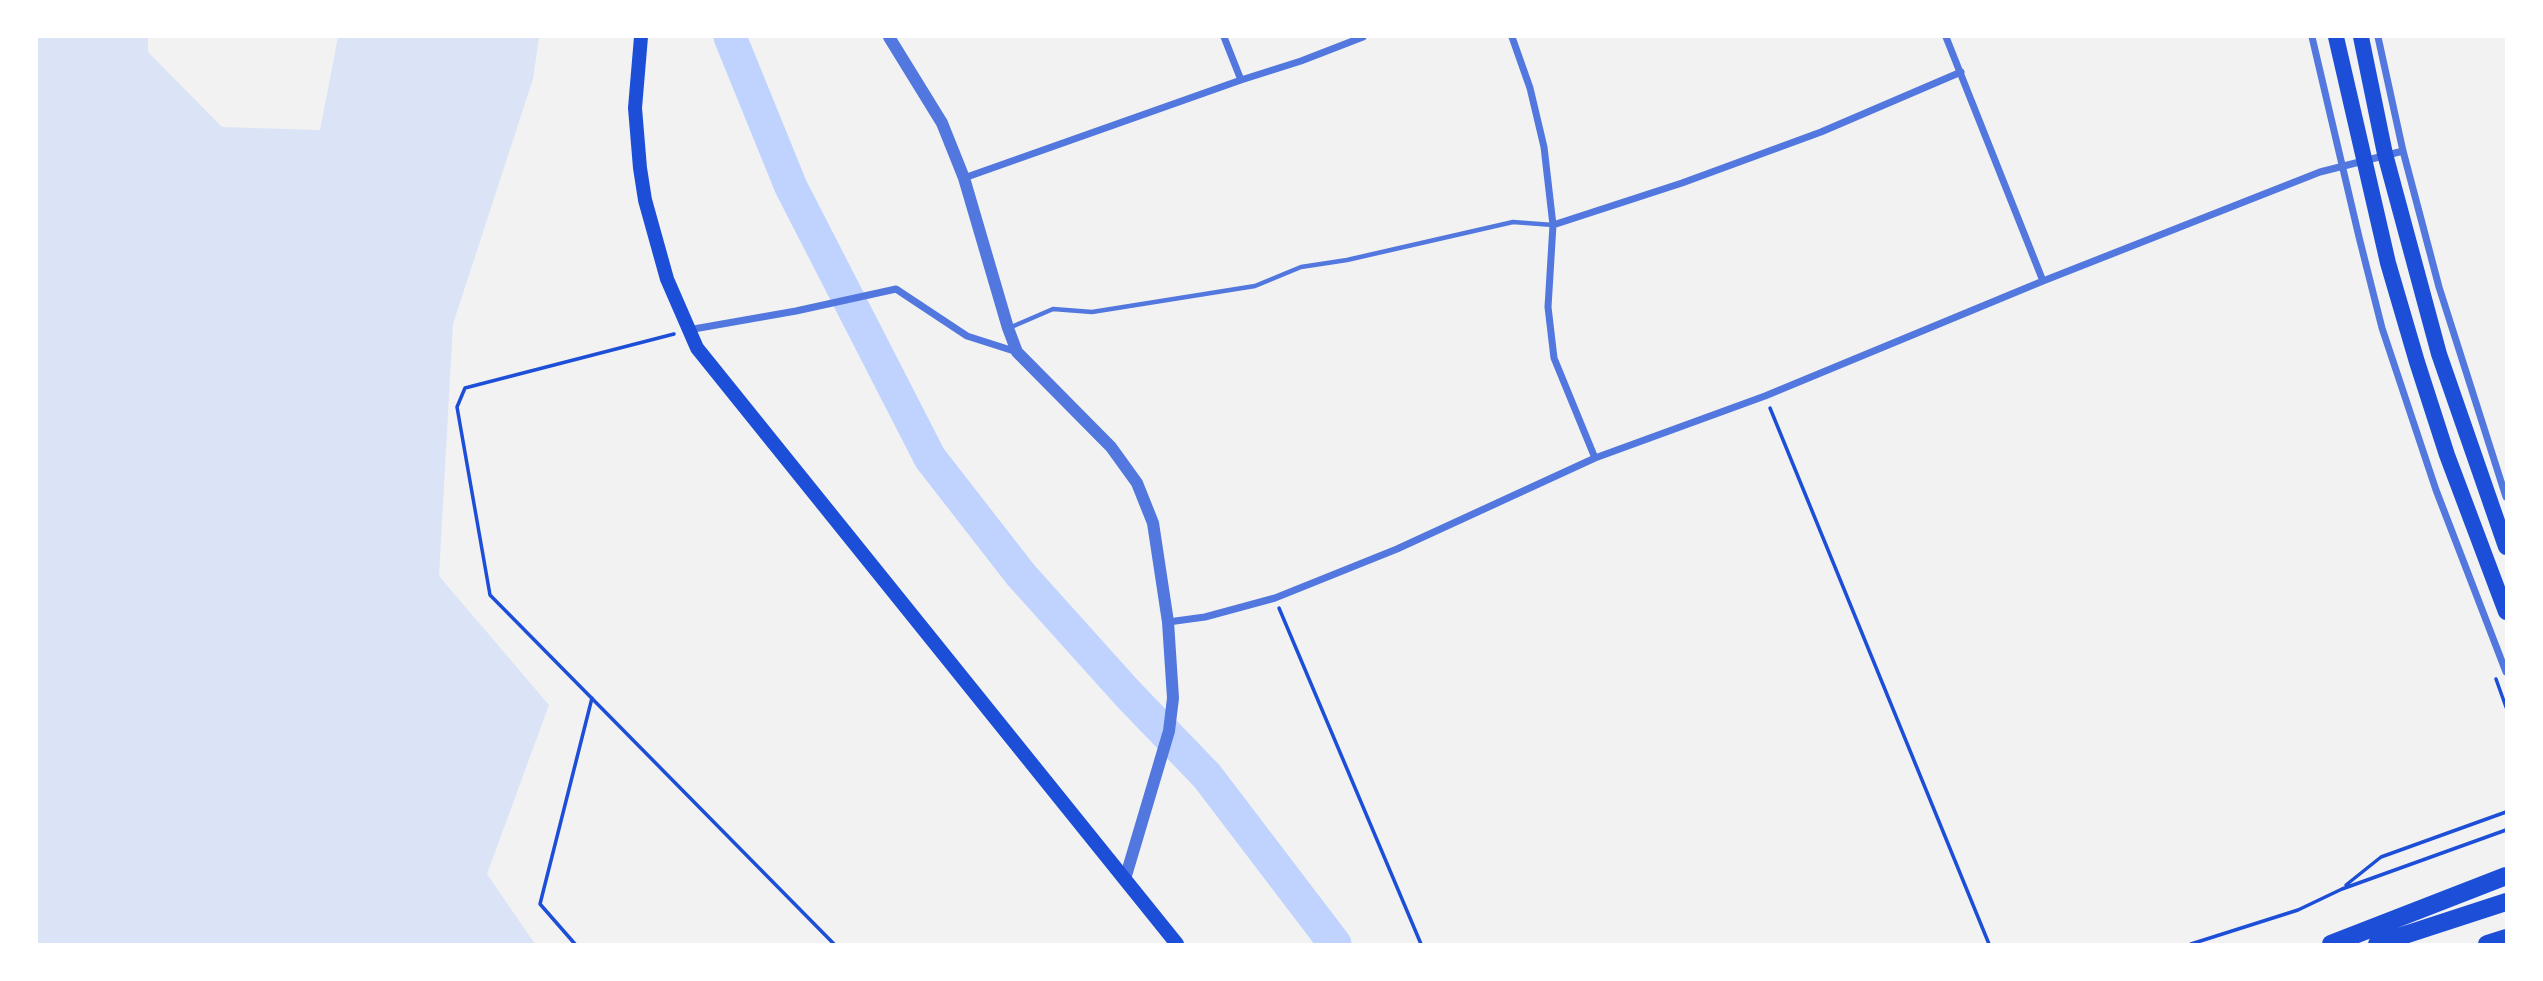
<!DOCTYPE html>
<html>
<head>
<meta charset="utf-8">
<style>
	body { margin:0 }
	#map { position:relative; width:2543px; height:981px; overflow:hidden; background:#f2f2f2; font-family:"Public Sans",sans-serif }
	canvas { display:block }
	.frame { position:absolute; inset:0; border:38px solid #fff; pointer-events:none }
</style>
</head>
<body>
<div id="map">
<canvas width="2543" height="981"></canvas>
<div class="frame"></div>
</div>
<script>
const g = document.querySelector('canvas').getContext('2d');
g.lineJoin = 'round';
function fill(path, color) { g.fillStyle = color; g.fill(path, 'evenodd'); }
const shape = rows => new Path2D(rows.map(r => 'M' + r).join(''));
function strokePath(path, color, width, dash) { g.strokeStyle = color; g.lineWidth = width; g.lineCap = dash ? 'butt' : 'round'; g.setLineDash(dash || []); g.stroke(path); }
const green = shape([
	[37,37,148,37,148,52,222,127,320,130,338,37,539,37,533,79,453,324,439,576,549,705,487,874,535,944,37,944]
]);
const river = shape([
	[730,37,791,187,930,458,1021,575,1128,694,1207,776,1335,944]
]);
const path = shape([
	[674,334,465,388,457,407,490,595,834,944],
	[1770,408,1989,944],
	[1279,608,1421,944],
	[2496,679,2506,707],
	[2346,885,2381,857,2506,812],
	[575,944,540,904,592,698],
	[2191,944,2298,910,2342,889,2506,830]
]);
const service = shape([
	[1009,328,1053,309,1092,312,1255,286,1301,267,1347,260,1513,222,1553,225]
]);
const minor = shape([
	[1224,37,1241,80],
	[1512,37,1530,88,1544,147,1553,225,1548,307,1554,358,1595,458],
	[1946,37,2043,281],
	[2312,37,2359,237,2382,328,2436,490,2506,672],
	[2378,37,2403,151,2439,287,2506,497],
	[964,178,1241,80,1301,61,1363,37],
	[1553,225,1682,183,1821,132,1961,72],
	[688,330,796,311,896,289,967,336,1017,352],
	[1168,622,1205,617,1275,598,1397,549,1595,458,1765,396,2043,281,2320,172,2403,151]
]);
const tertiary = shape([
	[889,37,942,123,964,178,1008,328,1017,352,1111,447,1137,483,1153,523,1168,622,1173,698,1169,731,1125,879]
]);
const secondary = shape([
	[641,37,635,108,640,168,645,200,667,279,697,348,1177,944]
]);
const trunk = shape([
	[2336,37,2388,263,2417,362,2447,455,2506,612],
	[2361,37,2385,154,2439,354,2506,547]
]);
const motorway = shape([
	[2331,944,2506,876],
	[2377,944,2506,902],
	[2487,944,2506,938]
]);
fill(green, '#dbe4f7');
strokePath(river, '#bfd3fe', 33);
strokePath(path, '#1d4ed8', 3.5);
strokePath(service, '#5277de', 4.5);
strokePath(minor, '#5277de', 7);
strokePath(tertiary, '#5277de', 12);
strokePath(secondary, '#1d4ed8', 14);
strokePath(trunk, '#1d4ed8', 16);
strokePath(motorway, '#1d4ed8', 18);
</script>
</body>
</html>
